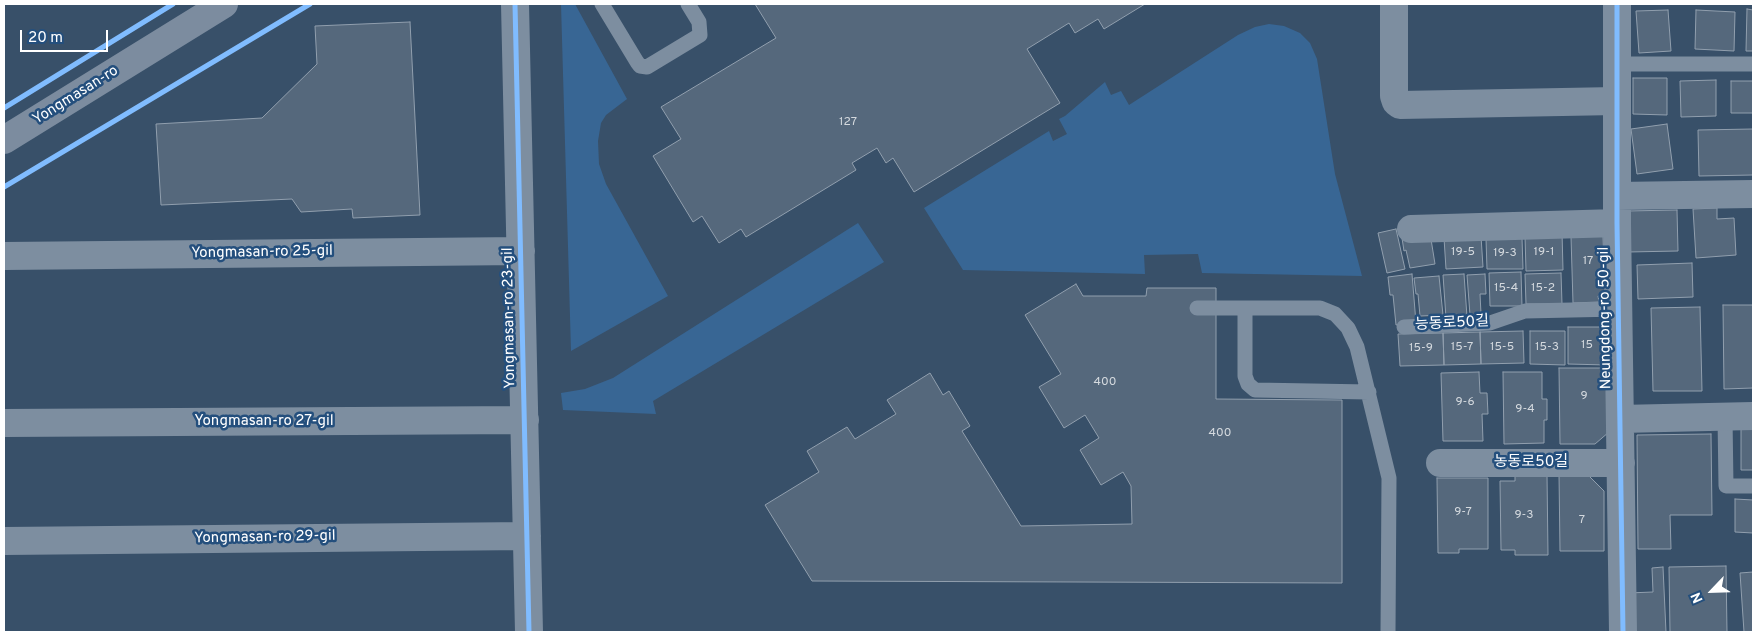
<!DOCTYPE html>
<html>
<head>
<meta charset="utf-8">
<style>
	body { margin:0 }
	#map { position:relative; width:1757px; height:636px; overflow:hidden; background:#385069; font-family:Overpass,sans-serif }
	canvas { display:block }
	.frame { position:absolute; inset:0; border:5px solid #fff; pointer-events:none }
	.north { position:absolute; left:1687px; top:566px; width:50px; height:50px; -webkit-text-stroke:4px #244f7d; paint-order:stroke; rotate:246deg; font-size:14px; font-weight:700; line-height:20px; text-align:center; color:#fff }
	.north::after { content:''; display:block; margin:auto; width:18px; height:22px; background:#fff; clip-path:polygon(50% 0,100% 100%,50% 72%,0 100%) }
	.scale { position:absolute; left:20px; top:30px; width:88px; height:22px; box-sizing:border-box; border:2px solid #fff; border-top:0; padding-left:6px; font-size:15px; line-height:18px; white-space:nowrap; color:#fff; -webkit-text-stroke:4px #244f7d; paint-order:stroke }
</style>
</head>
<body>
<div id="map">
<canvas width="1757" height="636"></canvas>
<div class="frame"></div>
<div class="north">N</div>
<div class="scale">20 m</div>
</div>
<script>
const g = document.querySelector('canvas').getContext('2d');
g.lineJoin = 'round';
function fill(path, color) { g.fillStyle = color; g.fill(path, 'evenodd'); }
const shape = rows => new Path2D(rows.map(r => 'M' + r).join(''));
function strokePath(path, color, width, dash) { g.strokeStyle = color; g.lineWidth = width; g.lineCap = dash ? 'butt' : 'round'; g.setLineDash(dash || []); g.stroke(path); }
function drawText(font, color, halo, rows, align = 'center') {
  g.font = font + ' Overpass,"Noto Sans KR",sans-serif'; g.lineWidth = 5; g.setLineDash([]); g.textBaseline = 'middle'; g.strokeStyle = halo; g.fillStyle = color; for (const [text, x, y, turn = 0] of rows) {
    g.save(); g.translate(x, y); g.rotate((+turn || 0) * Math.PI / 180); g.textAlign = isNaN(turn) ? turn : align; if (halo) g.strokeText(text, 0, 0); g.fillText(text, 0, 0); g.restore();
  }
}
const green = shape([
	[561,4,575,4,627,99,606,115,601,123,598,141,599,164,606,184,668,296,571,351],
	[1269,24,1284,26,1300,33,1310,43,1317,59,1335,174,1362,276,1202,273,1198,254,1144,255,1145,274,963,270,924,208,1049,131,1053,141,1067,134,1059,119,1065,116,1105,82,1111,95,1121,91,1129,105,1238,35,1255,27],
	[858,223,884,262,653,401,656,414,563,410,561,393,585,389,613,378]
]);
const building = shape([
	[755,4,1145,4,1104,29,1098,19,1075,33,1069,23,1027,49,1060,103,914,192,893,158,886,163,877,148,852,163,856,170,746,237,741,229,719,243,702,216,693,222,653,156,681,139,661,107,776,38,755,4],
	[1747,9,1753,10,1753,51,1746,51,1747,9],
	[1668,10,1671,51,1639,53,1636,11,1668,10],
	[1696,10,1735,12,1734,51,1695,49,1696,10],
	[410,22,420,215,353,218,352,209,301,212,292,199,161,205,156,124,262,118,317,64,315,26,410,22],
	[1633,78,1667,78,1667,115,1633,114,1633,78],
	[1716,80,1716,116,1681,117,1680,81,1716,80],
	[1731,81,1753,81,1753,113,1731,113,1731,81],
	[1667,124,1673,169,1637,174,1631,129,1667,124],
	[1753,129,1753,175,1699,176,1698,130,1753,129],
	[1717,208,1717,219,1734,218,1736,255,1696,258,1693,209,1717,208],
	[1677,210,1678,251,1628,252,1627,211,1677,210],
	[1396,229,1405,269,1387,273,1378,233,1396,229],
	[1562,232,1563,270,1526,271,1525,236,1562,232],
	[1430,233,1435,264,1410,268,1406,250,1404,251,1402,238,1430,233],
	[1481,236,1483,267,1446,269,1444,238,1481,236],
	[1603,236,1605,296,1598,296,1599,302,1573,303,1571,237,1603,236],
	[1522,238,1523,269,1487,269,1486,239,1522,238],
	[1692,263,1693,297,1638,299,1637,265,1692,263],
	[1521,272,1522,306,1490,306,1489,273,1521,272],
	[1561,273,1562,304,1526,304,1525,274,1561,273],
	[1412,274,1416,323,1396,325,1393,295,1390,295,1388,277,1412,274],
	[1464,274,1467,317,1446,318,1443,275,1464,274],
	[1485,274,1486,294,1480,294,1481,314,1470,315,1467,275,1485,274],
	[1439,276,1443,315,1420,316,1418,294,1416,294,1414,278,1439,276],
	[1076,284,1083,296,1146,296,1147,288,1216,288,1216,399,1342,400,1342,583,812,581,765,505,819,472,807,451,847,427,855,439,896,414,887,400,930,373,943,395,949,391,970,426,962,431,1021,526,1132,524,1131,486,1123,472,1101,485,1080,450,1099,438,1085,415,1064,428,1039,387,1061,374,1025,315,1076,284],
	[1723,305,1753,305,1753,388,1724,389,1723,305],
	[1700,307,1702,391,1653,391,1651,308,1700,307],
	[1568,327,1606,327,1607,365,1568,364,1568,327],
	[1523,331,1524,363,1481,364,1480,332,1523,331],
	[1530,331,1565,331,1565,365,1530,364,1530,331],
	[1480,332,1481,364,1444,365,1443,333,1480,332],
	[1443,333,1444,365,1400,366,1398,334,1443,333],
	[1559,368,1609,368,1609,432,1595,444,1560,444,1559,368],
	[1479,372,1480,393,1487,393,1488,414,1482,414,1483,441,1443,441,1441,373,1479,372],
	[1503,372,1542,372,1542,399,1547,399,1547,420,1544,420,1544,443,1504,444,1503,372],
	[1741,428,1753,428,1753,470,1741,470,1741,428],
	[1711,434,1712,515,1670,515,1671,549,1638,549,1637,435,1711,434],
	[1586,473,1604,491,1604,551,1560,551,1559,474,1586,473],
	[1547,474,1548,555,1515,555,1515,550,1501,550,1500,481,1515,481,1515,475,1547,474],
	[1437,478,1488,478,1488,549,1459,549,1459,553,1438,553,1437,478],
	[1735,499,1753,500,1753,533,1735,532,1735,499],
	[1726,566,1727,632,1670,632,1669,567,1726,566],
	[1663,567,1666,632,1630,632,1628,593,1653,592,1652,568,1663,567],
	[1753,572,1753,632,1744,632,1740,573,1753,572]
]);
const lane = shape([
	[602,4,637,62,640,66,647,67,700,35,699,22,688,4],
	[1617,64,1753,64],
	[1197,308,1320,308,1335,314,1348,328,1357,347,1389,478,1388,632],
	[1245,308,1245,376,1248,384,1255,390,1369,392],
	[1404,327,1490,323,1525,311,1619,309],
	[1725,417,1726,486,1753,486]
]);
const street = shape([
	[515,4,529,632],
	[1394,4,1394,96,1396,102,1400,105,1616,101],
	[1617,4,1617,223,1623,632],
	[1617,196,1753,194],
	[1411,229,1617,223],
	[4,256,521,251],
	[1620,419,1753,416],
	[4,423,525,420],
	[1440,463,1621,463],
	[4,541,527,536]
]);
const primary = shape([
	[4,140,224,4]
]);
const cycleway = shape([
	[515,4,529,632],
	[1617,4,1617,223,1623,632],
	[4,108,173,4],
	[4,187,310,4]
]);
const numberNames = [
	["127",848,123],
	["19-5",1463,253],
	["19-1",1544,253],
	["19-3",1505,254],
	["17",1588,262],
	["15-4",1506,289],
	["15-2",1543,289],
	["15",1587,346],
	["15-7",1462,348],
	["15-5",1502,348],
	["15-3",1547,348],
	["15-9",1421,349],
	["400",1105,383],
	["9",1584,397],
	["9-6",1465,403],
	["9-4",1525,410],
	["400",1220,434],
	["9-7",1463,513],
	["9-3",1524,516],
	["7",1582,521]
];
const streetNames = [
	["Yongmasan-ro",76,96,-32],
	["Yongmasan-ro 25-gil",262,253,-1],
	["Yongmasan-ro 23-gil",510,318,-91],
	["Neungdong-ro 50-gil",1606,318,-91],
	["능동로50길",1452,324,-3],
	["Yongmasan-ro 27-gil",264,422],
	["농동로50길",1531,463],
	["Yongmasan-ro 29-gil",265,538,-1]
];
fill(green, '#386694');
fill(building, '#55687c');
strokePath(building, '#919fae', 1);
strokePath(lane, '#7d8ea0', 15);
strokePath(street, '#7d8ea0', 28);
strokePath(primary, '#7c8c9f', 28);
strokePath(cycleway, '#80bcff', 5);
drawText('12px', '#d4d9de', null, numberNames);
drawText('15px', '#fff', '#244f7d', streetNames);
</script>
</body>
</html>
